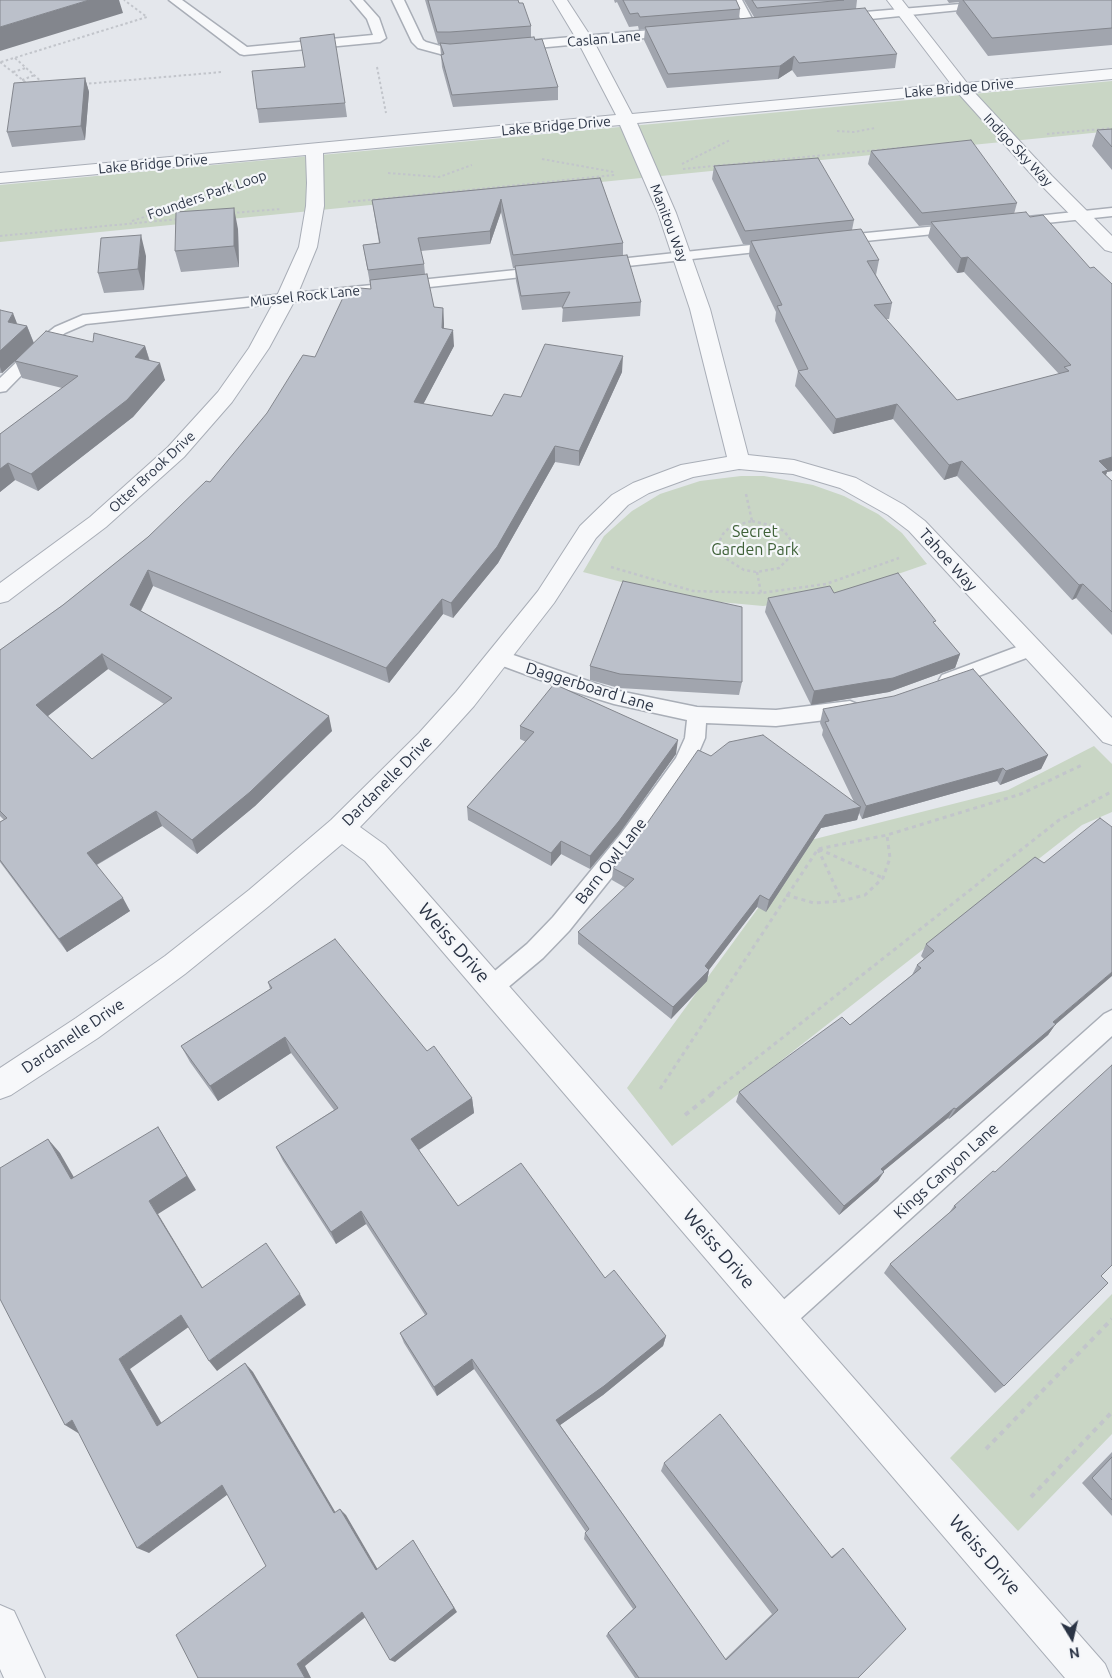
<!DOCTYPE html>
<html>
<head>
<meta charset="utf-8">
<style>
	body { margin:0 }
	#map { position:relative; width:1112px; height:1678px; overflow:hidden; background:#e4e7ec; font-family:Ubuntu,sans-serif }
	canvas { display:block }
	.north { position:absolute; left:1047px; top:1613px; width:50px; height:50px; -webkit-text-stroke:4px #f4f6f9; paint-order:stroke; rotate:171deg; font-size:14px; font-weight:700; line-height:20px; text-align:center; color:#2b3445 }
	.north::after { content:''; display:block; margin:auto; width:18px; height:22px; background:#2b3445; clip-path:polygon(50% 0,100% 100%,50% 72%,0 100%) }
</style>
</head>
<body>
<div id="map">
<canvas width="1112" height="1678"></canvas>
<div class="north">N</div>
</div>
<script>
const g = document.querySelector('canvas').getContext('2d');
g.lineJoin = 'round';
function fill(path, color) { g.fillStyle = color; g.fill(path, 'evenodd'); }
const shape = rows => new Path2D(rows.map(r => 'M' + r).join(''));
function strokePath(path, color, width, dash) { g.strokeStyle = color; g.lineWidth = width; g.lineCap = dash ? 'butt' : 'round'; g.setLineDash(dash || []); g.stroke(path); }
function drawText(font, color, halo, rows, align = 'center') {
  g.font = font + ' Ubuntu,sans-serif'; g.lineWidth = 4.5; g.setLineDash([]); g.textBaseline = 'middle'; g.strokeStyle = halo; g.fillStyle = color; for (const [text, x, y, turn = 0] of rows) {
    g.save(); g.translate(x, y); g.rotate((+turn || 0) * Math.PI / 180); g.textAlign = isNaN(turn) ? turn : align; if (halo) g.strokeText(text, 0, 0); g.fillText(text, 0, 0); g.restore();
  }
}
const green = shape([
	[1112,81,1112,131,0,242,0,185],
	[741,476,764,476,813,485,844,496,878,514,902,533,927,564,834,596,763,606,687,599,583,572,604,536,632,511,660,494,700,481],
	[1094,746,1112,764,1112,812,1082,825,672,1146,627,1088,807,841,1008,790],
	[1112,1294,1112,1434,1018,1531,950,1458]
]);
const pathFar3 = shape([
	[15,58,44,84],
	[0,62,29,85],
	[1,62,147,17,124,0],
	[377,67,386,113],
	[13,72,26,68],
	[22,80,35,75],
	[84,84,222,72],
	[837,131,854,132,875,128],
	[1047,134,1112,128],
	[542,159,614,172],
	[682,164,730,140],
	[683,169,908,147],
	[388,173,439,177,472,165],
	[348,202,615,175],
	[232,213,281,209],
	[132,221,233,188],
	[0,236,179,219]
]);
const pathFar2 = shape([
	[746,494,752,521],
	[752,521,774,526,784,531,790,539,793,547,792,555,779,568,757,572,744,570,725,558,720,550,719,542,723,534,730,527,752,521],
	[611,567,693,591,761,593,826,584,899,558],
	[757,572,761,593]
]);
const pathFar1 = shape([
	[818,849,842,901],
	[819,849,883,878],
	[786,895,814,903,842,901,865,895,883,878,890,858,887,835],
	[660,1089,818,849,887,835,1021,794,1084,764],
	[711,1094,1059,820,1111,792]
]);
const path = shape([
	[685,1115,713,1093],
	[986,1449,1112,1319],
	[1031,1497,1112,1412]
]);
const lane = shape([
	[169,0,182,0,247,47,373,35,367,19,351,0,363,0,379,18,386,38,380,42,244,55,240,54,169,0],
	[392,0,404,0,423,40,426,42,444,47,470,46,476,50,470,54,444,55,418,48,412,42,392,0],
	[730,0,742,0,756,26,754,29,746,29,730,0],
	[985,2,989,3,991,5,989,7,841,22,835,18,841,14,985,2],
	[674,28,680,32,678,35,515,50,509,46,515,42,674,28],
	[1112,208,1112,216,1018,226,1013,225,1011,222,1013,219,1018,218,1112,208],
	[958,224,963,225,965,228,963,231,836,244,831,243,829,240,831,237,836,236,958,224],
	[779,242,784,243,786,246,784,249,600,269,595,268,593,265,595,262,600,261,779,242],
	[545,267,550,268,552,271,550,274,86,324,65,333,56,340,6,391,0,392,0,378,46,334,55,327,83,315,545,267],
	[1030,642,1037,644,1040,649,1037,654,949,687,942,685,939,680,942,675,1030,642],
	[499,650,614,690,697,707,776,710,850,701,857,704,860,709,857,714,850,717,776,726,706,723,705,738,692,768,636,847,569,931,543,958,500,994,492,997,484,994,481,987,484,980,527,944,553,917,620,835,676,758,685,738,687,720,614,704,565,689,492,662,489,657,492,652,499,650],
	[1112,1010,1112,1036,789,1329,780,1333,771,1329,767,1320,771,1311,1104,1014,1112,1010]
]);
const street = shape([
	[553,0,567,0,593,40,632,114,951,84,887,0,902,0,967,83,1112,69,1112,79,974,92,1052,176,1112,236,1112,252,1105,250,1040,184,958,93,637,123,676,213,710,309,748,455,794,460,856,478,904,505,925,521,1112,718,1112,745,1103,742,909,531,888,515,840,488,793,474,739,469,693,477,649,493,628,505,596,538,554,603,474,706,437,747,360,827,385,845,1105,1664,1111,1678,1065,1678,365,861,342,844,269,906,185,974,98,1038,11,1095,0,1099,0,1068,76,1018,165,956,249,890,331,820,419,733,456,692,538,591,580,526,612,495,633,483,681,465,727,457,690,309,658,213,620,125,323,153,324,206,317,247,296,298,269,348,232,402,184,457,106,527,8,601,0,603,0,583,90,517,168,447,218,392,249,348,276,298,299,247,306,206,307,183,306,155,0,183,0,173,616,115,577,40,553,0],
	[0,1605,14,1611,45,1678,4,1678,0,1669,0,1605]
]);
const wall = shape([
	[425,0,518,0,531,26,531,37,558,87,558,100,453,107,442,67,440,44,438,44],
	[614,0,736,0,740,9,739,19,754,17,744,0,857,0,856,9,897,54,895,68,797,77,792,70,778,79,667,88,644,40,645,29,639,30,638,26,629,27,617,2,615,3],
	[947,0,1112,0,1112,45,988,56,956,13,959,2,949,3],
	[85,78,89,92,85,140,12,147,7,132],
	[345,103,347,117,259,123,257,109],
	[1112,129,1112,170,1092,146,1097,130],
	[871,151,1017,203,1014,214,1030,217,1090,268,1112,284,1112,471,1107,472,1106,475,1112,481,1112,635,1076,598,1072,600,957,476,944,480,893,419,833,434,795,386,798,371,775,321,776,312,749,256,750,244,743,244,712,179,714,166,854,220,852,230,879,260,876,275,892,303,889,319,886,319,957,400,1059,374,964,272,957,273,928,237,931,225,919,226,868,164],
	[600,178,623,243,623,255,641,302,640,316,562,322,563,307,522,310,516,281,515,268,513,268,501,212,490,244,421,251,424,264,425,274,434,307,443,308,444,328,454,346,423,404,492,416,521,397,622,372,579,466,555,462,498,563,453,618,443,614,389,683,153,586,141,611,332,731,255,806,197,854,162,826,97,865,130,911,67,952,0,862,0,822,4,820,0,816,0,650,63,605,148,537,210,482,315,357,371,289,363,245,379,243,372,200],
	[108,669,164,704,92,759,48,716],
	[238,229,239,267,181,272,175,251],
	[146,256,144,290,104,293,98,273],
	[0,310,17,324,27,326,34,343,93,342,145,346,150,361,165,380,133,417,38,491,15,480,0,492,0,434,62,388,22,378,15,361,2,373,0,373],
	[834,593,935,625,960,654,955,668,889,692,811,705,765,612,768,598],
	[590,666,742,682,739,695,619,688,590,680],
	[823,709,1048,755,1041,769,1000,785,997,781,862,819,859,813,857,820,821,828,766,912,757,907,709,970,707,981,671,1019,578,944,578,932,626,888,612,880,613,868,711,756,854,802,822,735,823,730,820,723],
	[520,726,676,754,619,834,590,869,561,854,551,866,468,820,467,807,526,742,520,739],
	[926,944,1055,1025,1048,1035,949,1119,948,1118,883,1171,878,1181,839,1215,736,1102,739,1092,850,1025,912,975,917,965,924,959,921,956],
	[268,982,427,1051,472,1098,474,1113,419,1150,458,1206,605,1278,666,1336,663,1346,603,1395,560,1425,725,1659,772,1614,661,1471,664,1463,831,1557,843,1548,858,1678,635,1678,606,1636,608,1633,633,1609,584,1539,585,1533,586,1532,474,1369,437,1396,404,1343,400,1333,425,1315,366,1224,336,1244,283,1161,276,1147,334,1110,291,1053,218,1101,190,1062,181,1046,270,989],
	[954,1206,1101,1276,1004,1386,995,1393,884,1273,890,1264,949,1213],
	[1112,1452,1112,1516,1082,1483]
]);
const shadedWall = shape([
	[89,0,119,0,123,13,0,51,0,27],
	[794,56,792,70,778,79,780,66],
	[85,78,89,92,85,140,81,126],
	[501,199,501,212,490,244,490,231],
	[234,208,238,229,239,267,234,246],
	[141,235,146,256,144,290,138,269],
	[968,257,964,272,957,273,961,258],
	[443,308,444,324,443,344,442,328],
	[13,313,20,331,27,326,34,344,2,373,0,367,0,351,8,322],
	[453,330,454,346,416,418,414,402],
	[145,346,150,363,135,357],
	[623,356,622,372,579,466,579,451],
	[160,363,165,380,133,417,38,491,31,474],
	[897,404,893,419,833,434,836,419],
	[555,446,555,462,498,563,453,618,451,603],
	[1112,457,1112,471,1107,472,1102,485,1099,461],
	[962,461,957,476,944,480,949,465],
	[8,463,15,480,0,492,0,469],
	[148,570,153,586,136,620,130,605],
	[1083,584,1076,598,1072,600,1079,585],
	[442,599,443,614,389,683,386,668],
	[102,654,108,669,44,719,36,705],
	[960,654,955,668,889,692,811,705,814,691],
	[329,716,332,731,255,806,197,854,192,840],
	[678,740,676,754,619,834,590,869,590,856],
	[1048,755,1041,769,1000,785,1006,771],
	[1003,768,997,781,862,819,866,806],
	[861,807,857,820,821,828,766,912,769,900,825,815],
	[156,811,162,826,94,866,87,853],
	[561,841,561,854,551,866,551,853],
	[760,895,757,907,708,971,709,970,707,981,671,1019,673,1007],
	[123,898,130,911,67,952,59,939],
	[1112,972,1112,976,1055,1025,1048,1035,949,1119,956,1109,1053,1022],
	[285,1037,291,1053,218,1101,210,1086],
	[472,1098,474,1113,414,1153,411,1139],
	[954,1108,948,1118,875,1178,881,1169],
	[158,1127,196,1190,158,1214,210,1300,202,1288,149,1201],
	[48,1139,60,1153,83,1193,71,1179],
	[884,1172,878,1181,839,1215,844,1206],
	[361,1211,366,1224,336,1244,331,1232],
	[300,1294,306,1305,217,1371,209,1361],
	[181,1315,190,1326,130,1369,168,1434,157,1426,119,1359],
	[666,1336,663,1346,603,1395,556,1428,556,1420],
	[472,1359,474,1369,437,1396,434,1387],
	[245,1363,253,1372,340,1520,334,1513],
	[72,1420,85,1428,78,1433,65,1425],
	[222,1485,231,1492,149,1553,137,1548],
	[340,1509,346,1515,381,1575,376,1570],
	[413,1540,457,1612,395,1662,390,1660],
	[362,1612,368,1615,305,1666,311,1678,305,1678,297,1664]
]);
const building = shape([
	[0,0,89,0,0,27,0,0],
	[428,0,518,0,519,3,523,3,531,26,450,32,437,32,428,0],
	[623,0,736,0,740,9,640,17,638,13,630,14,623,0],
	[752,0,844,0,757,8,752,0],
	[963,0,1112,0,1112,28,992,38,963,0],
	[865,8,897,54,799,63,794,56,780,66,668,74,645,27,865,8],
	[334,34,345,103,257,109,252,71,305,67,300,38,334,34],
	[534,37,535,40,542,39,558,87,452,95,441,55,444,54,440,43,450,44,534,37],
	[85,78,81,126,7,132,14,83,85,78],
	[1112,129,1112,147,1097,130,1112,129],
	[971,140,1017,203,922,213,871,151,971,140],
	[818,158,854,220,745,231,714,166,818,158],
	[600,178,623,243,513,255,501,199,490,231,418,238,424,264,368,270,363,245,380,243,372,200,600,178],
	[234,208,234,246,175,251,176,212,234,208],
	[1026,212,1030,217,1043,215,1090,268,1094,267,1112,284,1112,457,1099,461,1108,470,1102,472,1112,481,1112,612,1083,584,1079,585,962,461,949,465,897,404,836,419,798,371,808,369,777,306,782,305,751,241,861,229,879,260,867,261,892,303,874,305,957,400,1069,371,1064,367,1071,365,968,257,961,258,931,222,1026,212],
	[141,235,138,269,98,273,101,238,141,235],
	[627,255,641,302,562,308,570,292,521,296,515,266,627,255],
	[427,274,434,307,443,308,442,328,453,330,414,402,492,416,504,394,521,397,545,344,623,356,579,451,555,446,497,547,451,603,442,599,386,668,148,570,130,605,329,716,250,792,192,840,156,811,87,853,123,898,59,939,0,860,0,822,7,818,0,811,0,650,63,605,148,537,206,481,210,482,267,413,303,355,315,357,348,287,371,289,370,280,427,274],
	[102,654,172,698,92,759,36,705,102,654],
	[0,310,13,313,8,322,27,326,0,351,0,310],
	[46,331,93,342,94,333,145,346,135,357,160,363,127,400,31,474,8,463,0,469,0,434,78,376,15,361,46,331],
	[898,573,936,621,933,622,960,654,893,678,814,691,768,598,830,586,834,593,898,573],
	[623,581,742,607,742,682,620,674,590,666,623,581],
	[973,669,1048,755,1006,771,1003,768,866,806,825,722,829,721,823,709,894,696,973,669],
	[554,684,678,740,619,821,590,856,561,841,551,853,467,807,534,732,520,726,554,684],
	[763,735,861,807,825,815,769,900,760,895,705,966,709,970,673,1007,578,932,634,879,613,868,639,835,698,750,711,756,729,742,763,735],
	[1100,818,1112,827,1112,972,1053,1022,1056,1024,956,1109,954,1108,881,1169,884,1172,844,1206,739,1092,842,1017,850,1025,921,968,917,965,934,951,926,944,1035,857,1044,863,1100,818],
	[335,939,427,1051,434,1046,472,1098,411,1139,458,1206,521,1163,605,1278,614,1270,666,1336,604,1386,556,1420,726,1660,778,1610,664,1463,720,1414,832,1558,843,1548,906,1629,858,1678,639,1678,608,1633,636,1607,585,1533,589,1529,472,1359,434,1387,400,1333,427,1314,361,1211,331,1232,276,1147,338,1108,285,1037,210,1086,181,1046,272,988,268,982,335,939],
	[1112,1065,1112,1265,1101,1276,1108,1283,1004,1386,890,1264,956,1207,954,1206,993,1171,995,1172,1112,1065],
	[158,1127,187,1176,149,1201,202,1288,266,1243,300,1294,209,1361,181,1315,119,1359,157,1426,245,1363,334,1513,340,1509,376,1570,413,1540,454,1608,390,1660,362,1612,297,1664,305,1678,198,1678,176,1635,266,1566,222,1485,137,1548,72,1420,65,1425,0,1299,0,1168,48,1139,71,1179,158,1127],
	[1112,1457,1112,1500,1092,1478,1112,1457]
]);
const farStreetnames = [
	["Caslan Lane",604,39,-5],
	["Lake Bridge Drive",959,88,-5],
	["Lake Bridge Drive",556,126,-5],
	["Indigo Sky Way",1018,150,47],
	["Lake Bridge Drive",153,164,-5],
	["Founders Park Loop",207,195,-19],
	["Manitou Way",669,223,69],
	["Mussel Rock Lane",305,296,-6],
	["Otter Brook Drive",152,472,-43]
];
const parkNames = [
	["Secret",755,532],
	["Garden Park",755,550]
];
const streetNames = [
	["Tahoe Way",948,560,48],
	["Daggerboard Lane",590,687,17],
	["Dardanelle Drive",387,781,-45],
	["Barn Owl Lane",611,861,-52],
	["Dardanelle Drive",73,1036,-34],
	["Kings Canyon Lane",946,1171,-42]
];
const nearStreetnames = [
	["Weiss Drive",454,943,49],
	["Weiss Drive",719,1249,49],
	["Weiss Drive",985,1555,49]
];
fill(green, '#c9d6c5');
strokePath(lane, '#a9aeb7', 3);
strokePath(street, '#a9aeb7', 2);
strokePath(pathFar3, '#c2c5cb', 2, [2.5, 2.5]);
strokePath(pathFar2, '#c2c5cb', 2.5, [3, 3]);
strokePath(pathFar1, '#c2c5cb', 3, [4, 4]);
strokePath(path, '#c2c5cb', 4, [5, 5]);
fill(lane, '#f7f8fa');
fill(street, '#f7f8fa');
fill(wall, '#a1a5ae');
fill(shadedWall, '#83868d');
fill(building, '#bbc0ca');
strokePath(building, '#83868d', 1);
drawText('14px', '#2b3445', '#f4f6f9', farStreetnames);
drawText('16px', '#3f6138', '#f4f6f9', parkNames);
drawText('16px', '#2b3445', '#f4f6f9', streetNames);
drawText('19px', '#2b3445', '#f4f6f9', nearStreetnames);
</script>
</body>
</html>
